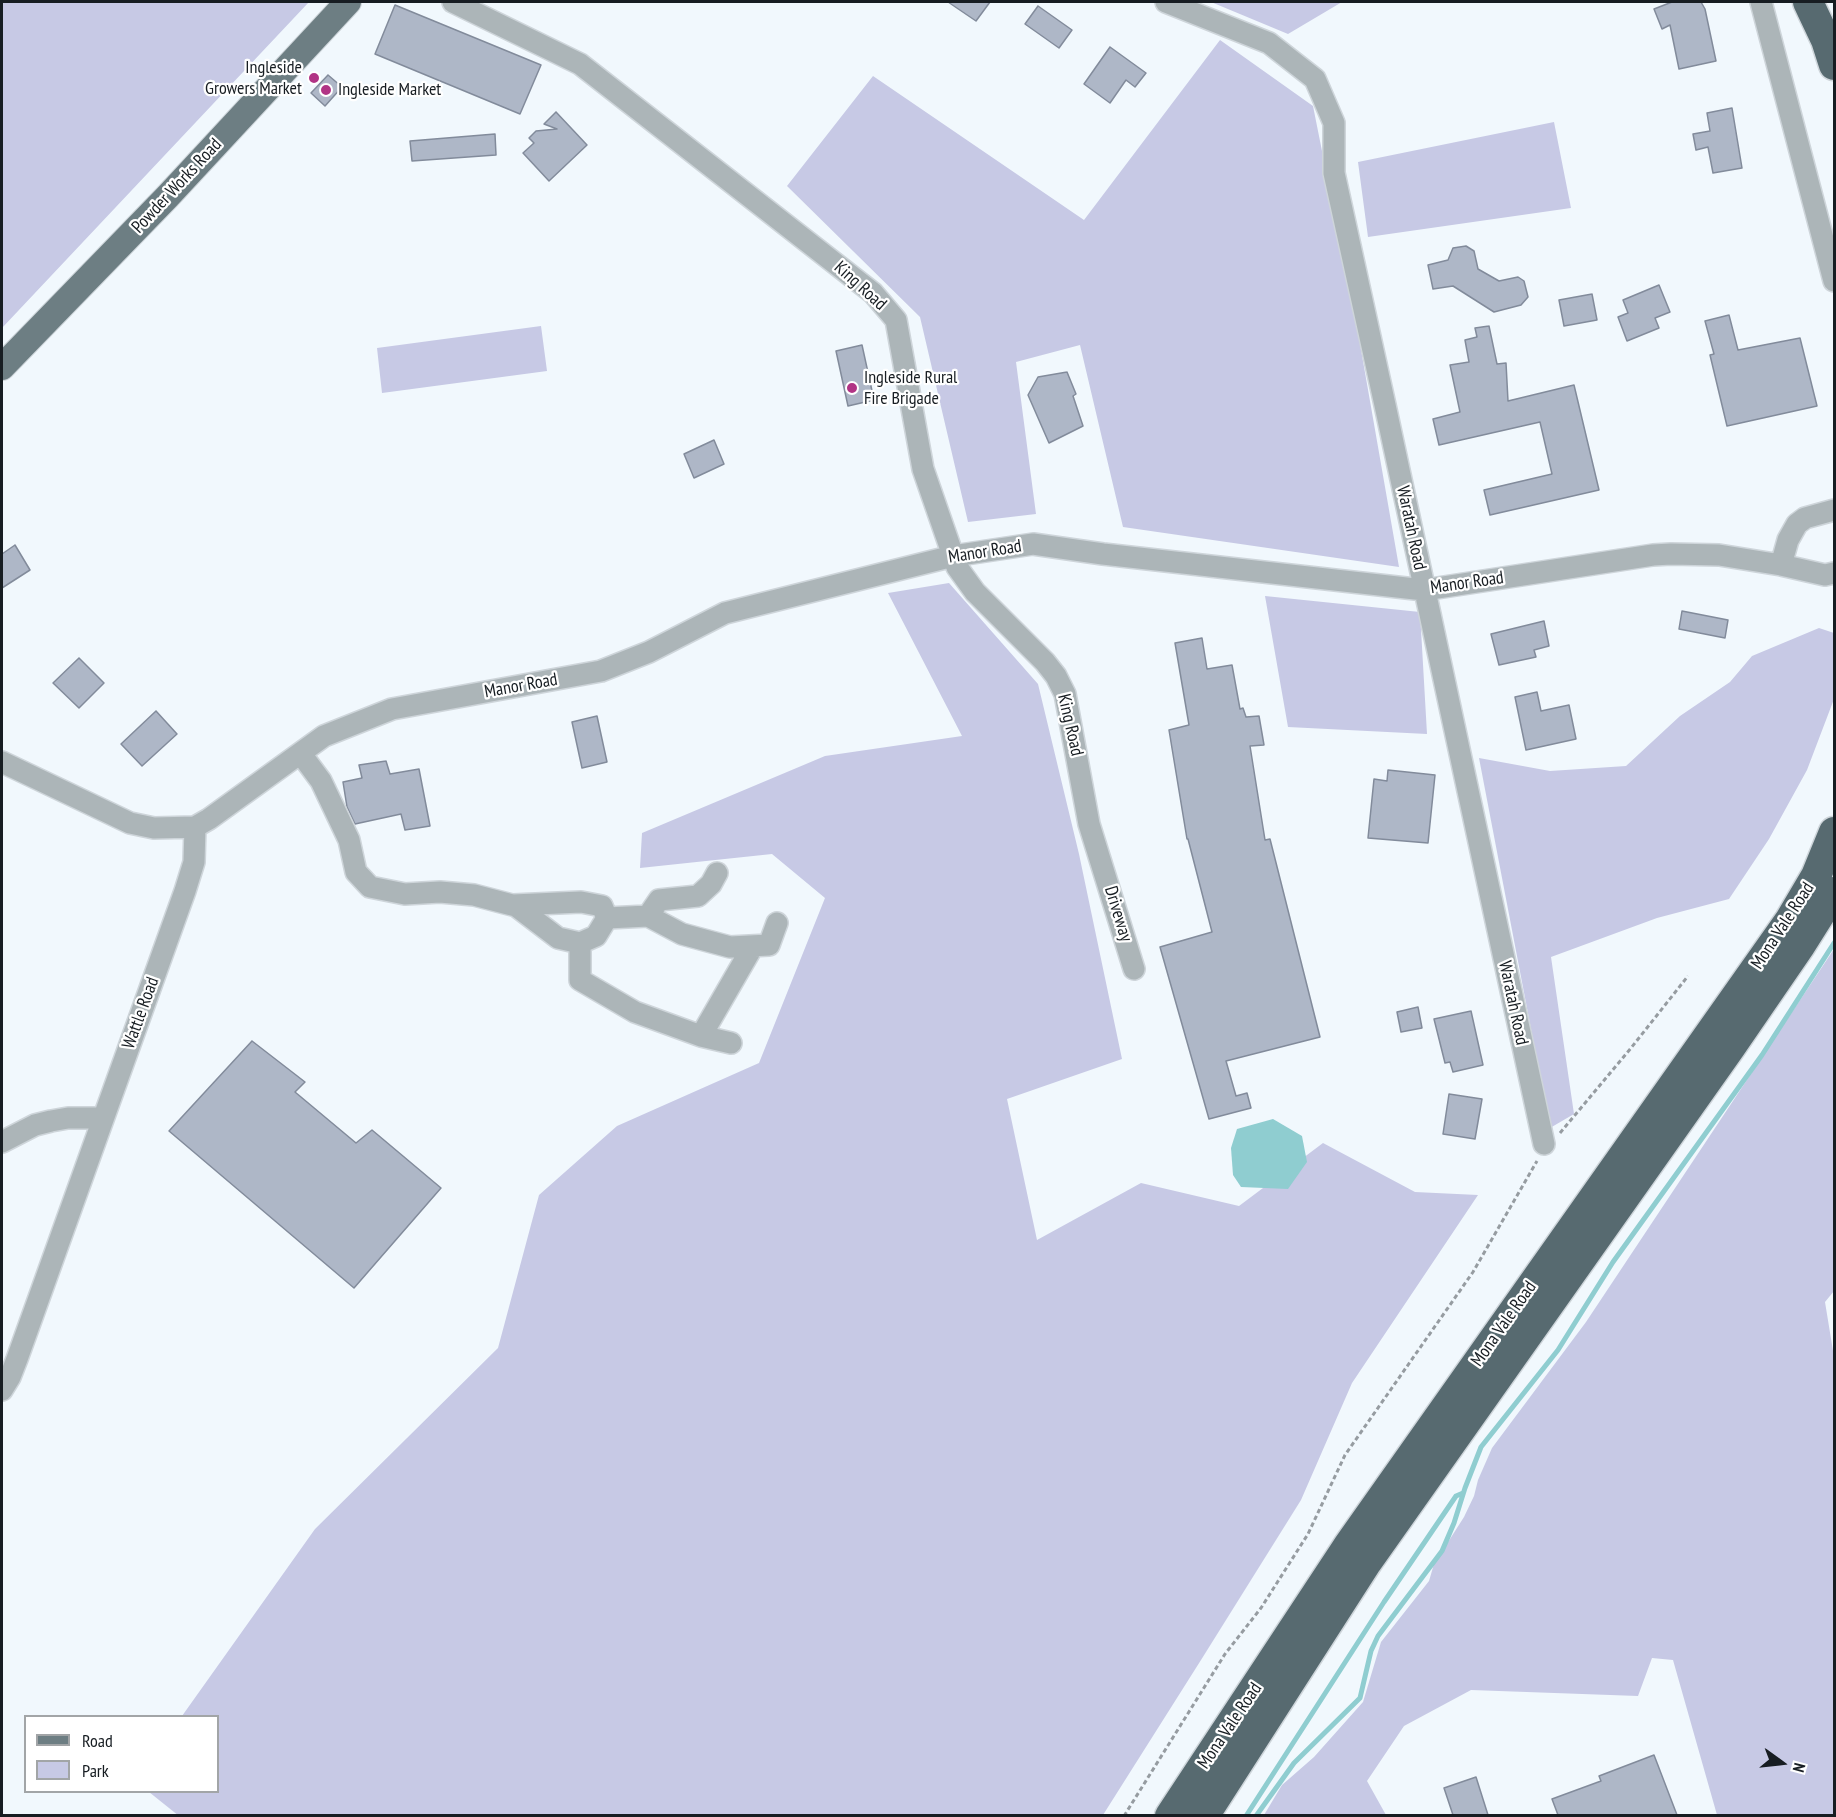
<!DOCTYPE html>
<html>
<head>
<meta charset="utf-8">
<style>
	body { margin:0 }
	#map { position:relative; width:1836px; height:1817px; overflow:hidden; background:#f1f8fd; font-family:"PT Sans Narrow",sans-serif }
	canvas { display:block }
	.frame { position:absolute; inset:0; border:3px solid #171d22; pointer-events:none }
	.legend { position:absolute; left:24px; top:1715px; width:195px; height:78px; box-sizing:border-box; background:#fff; border:2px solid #a2a5a7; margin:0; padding:8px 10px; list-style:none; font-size:18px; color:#171d22 }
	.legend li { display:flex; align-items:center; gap:12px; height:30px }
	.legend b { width:30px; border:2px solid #a2a5a7 }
	.north { position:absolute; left:1752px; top:1733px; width:60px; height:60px; -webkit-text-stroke:4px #fff; paint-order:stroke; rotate:105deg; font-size:16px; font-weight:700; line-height:24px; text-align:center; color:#171d22 }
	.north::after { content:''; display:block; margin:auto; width:21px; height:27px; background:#171d22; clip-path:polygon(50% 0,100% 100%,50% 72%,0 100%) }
</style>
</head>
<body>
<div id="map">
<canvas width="1836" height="1817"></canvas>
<div class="frame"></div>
<ul class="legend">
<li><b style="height:8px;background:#6d7e83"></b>Road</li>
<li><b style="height:16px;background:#c7c9e5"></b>Park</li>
</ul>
<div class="north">N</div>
</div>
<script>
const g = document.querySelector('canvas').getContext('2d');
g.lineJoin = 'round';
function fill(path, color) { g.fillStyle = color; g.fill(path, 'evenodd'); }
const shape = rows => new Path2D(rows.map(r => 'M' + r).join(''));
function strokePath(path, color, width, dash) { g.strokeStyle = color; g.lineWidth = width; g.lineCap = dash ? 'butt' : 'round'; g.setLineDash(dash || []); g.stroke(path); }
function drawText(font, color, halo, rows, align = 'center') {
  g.font = font + ' "PT Sans Narrow",sans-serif'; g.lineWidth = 4.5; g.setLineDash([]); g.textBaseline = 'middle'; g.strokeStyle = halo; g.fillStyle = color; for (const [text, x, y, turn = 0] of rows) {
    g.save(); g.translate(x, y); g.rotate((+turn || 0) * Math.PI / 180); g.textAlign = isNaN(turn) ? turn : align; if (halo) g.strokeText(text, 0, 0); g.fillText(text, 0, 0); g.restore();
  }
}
const green = shape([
	[2,2,309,2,2,328],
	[1211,2,1342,2,1288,34],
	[1220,40,1313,106,1356,321,1399,567,1123,527,1080,345,1016,362,1036,514,968,522,920,317,787,186,873,76,1084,220],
	[1554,122,1571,208,1368,237,1358,162],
	[541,326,547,371,382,393,377,348],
	[949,583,1038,684,1079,854,1122,1059,1007,1099,1037,1240,1141,1183,1239,1206,1323,1143,1415,1192,1478,1195,1352,1383,1301,1500,1201,1660,1103,1815,179,1816,149,1792,218,1792,218,1716,182,1716,315,1529,498,1348,539,1195,617,1126,759,1063,825,898,772,854,640,868,642,833,825,756,962,736,888,593],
	[1265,596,1420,612,1427,734,1288,727],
	[1819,628,1834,633,1834,699,1807,770,1769,839,1729,899,1657,918,1551,957,1574,1114,1550,1128,1479,758,1550,771,1626,766,1680,716,1730,682,1752,656],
	[1834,949,1834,1291,1825,1302,1834,1357,1834,1815,1717,1815,1673,1660,1652,1658,1638,1696,1471,1690,1404,1726,1367,1781,1386,1815,1264,1815,1282,1785,1314,1757,1363,1702,1381,1642,1429,1581,1434,1564,1464,1517,1474,1496,1478,1480,1492,1448,1586,1322]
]);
const water = shape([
	[1273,1119,1302,1136,1307,1162,1288,1189,1241,1187,1233,1175,1231,1148,1237,1129]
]);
const stream = shape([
	[1246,1816,1384,1602,1456,1496,1463,1493],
	[1256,1816,1294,1763,1360,1698,1371,1651,1378,1636,1442,1551,1454,1523,1465,1488,1481,1447,1558,1350,1613,1262,1762,1055,1834,943]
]);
const building = shape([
	[948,2,990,2,976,21,948,2],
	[1672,2,1701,2,1705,9,1716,61,1679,69,1670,25,1662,29,1654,9,1672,2],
	[395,5,541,65,520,114,375,54,395,5],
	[1038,6,1072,30,1059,48,1025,24,1038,6],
	[1110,47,1146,73,1135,87,1126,80,1110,103,1084,84,1110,47],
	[328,75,342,87,325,106,311,93,328,75],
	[1732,108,1742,168,1713,173,1708,147,1696,150,1693,134,1710,131,1707,113,1732,108],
	[556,112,587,145,549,181,523,153,534,143,529,138,536,131,557,129,544,124,556,112],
	[495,134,496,155,412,161,410,141,495,134],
	[1466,246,1474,251,1478,269,1499,281,1518,277,1524,281,1528,297,1521,305,1494,312,1453,286,1433,289,1428,265,1448,260,1453,248,1466,246],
	[1659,285,1670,312,1655,318,1659,328,1627,341,1618,317,1628,313,1623,300,1659,285],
	[1592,294,1597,320,1564,326,1559,300,1592,294],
	[1729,315,1738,350,1800,338,1817,406,1727,426,1710,355,1714,354,1705,321,1729,315],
	[1489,326,1497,364,1506,363,1508,401,1574,385,1599,490,1490,515,1484,490,1552,474,1540,422,1439,445,1433,419,1460,412,1450,365,1469,362,1465,340,1477,337,1475,328,1489,326],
	[862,345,874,400,848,406,836,351,862,345],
	[1067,372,1076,394,1073,396,1083,426,1049,443,1028,395,1038,377,1067,372],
	[714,440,724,464,694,478,684,454,714,440],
	[15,545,30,570,2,588,2,554,15,545],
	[1682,611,1728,620,1725,638,1679,629,1682,611],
	[1544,621,1549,646,1534,650,1536,657,1499,665,1491,634,1544,621],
	[1202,638,1207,669,1232,665,1240,709,1243,708,1246,717,1259,716,1264,745,1250,746,1265,840,1270,839,1320,1037,1226,1061,1236,1096,1247,1093,1251,1108,1209,1119,1160,947,1212,932,1188,839,1187,839,1169,730,1189,725,1175,643,1202,638],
	[79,658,104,683,79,708,53,683,79,658],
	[1537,692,1541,711,1569,705,1576,739,1526,750,1515,697,1537,692],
	[156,711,177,734,142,766,121,744,156,711],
	[597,716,607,762,582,768,572,722,597,716],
	[386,761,390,774,419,769,430,826,405,830,401,814,355,824,347,807,343,782,362,778,359,765,386,761],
	[1388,770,1435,775,1428,843,1368,838,1374,779,1387,781,1388,770],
	[1418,1007,1422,1028,1401,1032,1397,1012,1418,1007],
	[1471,1011,1483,1065,1453,1072,1450,1062,1445,1063,1434,1019,1471,1011],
	[252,1041,305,1082,295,1092,356,1143,372,1130,441,1188,354,1288,169,1131,252,1041],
	[1449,1094,1482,1099,1475,1139,1443,1134,1449,1094],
	[1654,1755,1677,1815,1558,1815,1552,1799,1601,1781,1599,1776,1654,1755],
	[1476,1777,1488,1815,1453,1815,1444,1788,1476,1777]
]);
const path = shape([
	[1560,1133,1631,1048,1688,976],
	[1124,1816,1225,1654,1261,1608,1308,1534,1345,1455,1473,1272,1537,1161]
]);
const minor = shape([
	[453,2,580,64,873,293,896,320,923,469,957,567,975,592,1045,662,1056,676,1065,694,1089,824,1134,969],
	[1166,2,1269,43,1315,79,1334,123,1334,173,1385,405,1544,1144],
	[1761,2,1834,281],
	[1781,565,1788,540,1797,524,1805,518,1834,510],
	[301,754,321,781,349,840,356,872,370,887,405,894,440,892,474,895,516,906,558,938,580,943,596,936,607,918,602,906,581,902,513,905],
	[2,762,130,823,154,828,195,827,209,819,324,736,392,709,601,671,649,652,725,613,953,556,1033,544,1103,554,1424,590,1653,555,1671,554,1719,555,1781,565,1825,575,1834,573],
	[648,916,682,934,730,947,769,945,777,923],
	[607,918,648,916,659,900,698,896,711,884,717,873],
	[580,943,580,980,635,1012,701,1036,753,946],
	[701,1036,731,1043],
	[2,1142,35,1125,51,1121,68,1118,103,1118],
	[2,1390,10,1377,17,1359,185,891,194,862,195,827]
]);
const major = shape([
	[2,367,168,196,348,2]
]);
const highway = shape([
	[1808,2,1826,40,1834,65],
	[1170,1816,1348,1546,1790,920,1816,876,1834,832],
	[1204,1816,1367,1562,1730,1048,1800,946,1834,892]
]);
const markers = [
	[314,78,6,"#b13485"],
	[326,90,6,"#b13485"],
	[852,388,6,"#b13485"]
];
const poiNames = [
	["Ingleside",302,68,"right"],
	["Growers Market",302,89,"right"],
	["Ingleside Market",338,90],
	["Ingleside Rural",864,378],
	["Fire Brigade",864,399]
];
const streetNames = [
	["Powder Works Road",177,186,-47],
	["King Road",860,286,42],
	["Waratah Road",1411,528,78],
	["Manor Road",985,552,-9],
	["Manor Road",1467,583,-8],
	["Manor Road",521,686,-10],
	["King Road",1070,725,77],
	["Driveway",1118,914,73],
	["Mona Vale Road",1783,926,-57],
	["Waratah Road",1513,1003,78],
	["Wattle Road",141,1013,-70],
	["Mona Vale Road",1504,1324,-55],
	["Mona Vale Road",1230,1726,-56]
];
fill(green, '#c7c9e5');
fill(water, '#8fcdd0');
strokePath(stream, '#8fcdd0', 5);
fill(building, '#aeb7c7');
strokePath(building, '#828b9b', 1.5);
strokePath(minor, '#ced5da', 24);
strokePath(major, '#ced5da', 28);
strokePath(highway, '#ced5da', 33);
strokePath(path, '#969ca1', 3, [4.5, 3]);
strokePath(minor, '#acb5b8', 21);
strokePath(major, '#6d7e83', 26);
strokePath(highway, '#576a70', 30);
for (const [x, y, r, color] of markers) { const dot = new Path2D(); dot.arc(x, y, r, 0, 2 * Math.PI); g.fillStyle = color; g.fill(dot); strokePath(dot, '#fff', 2); }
drawText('18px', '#171d22', '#fff', poiNames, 'left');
drawText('18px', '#171d22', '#fff', streetNames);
</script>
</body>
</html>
